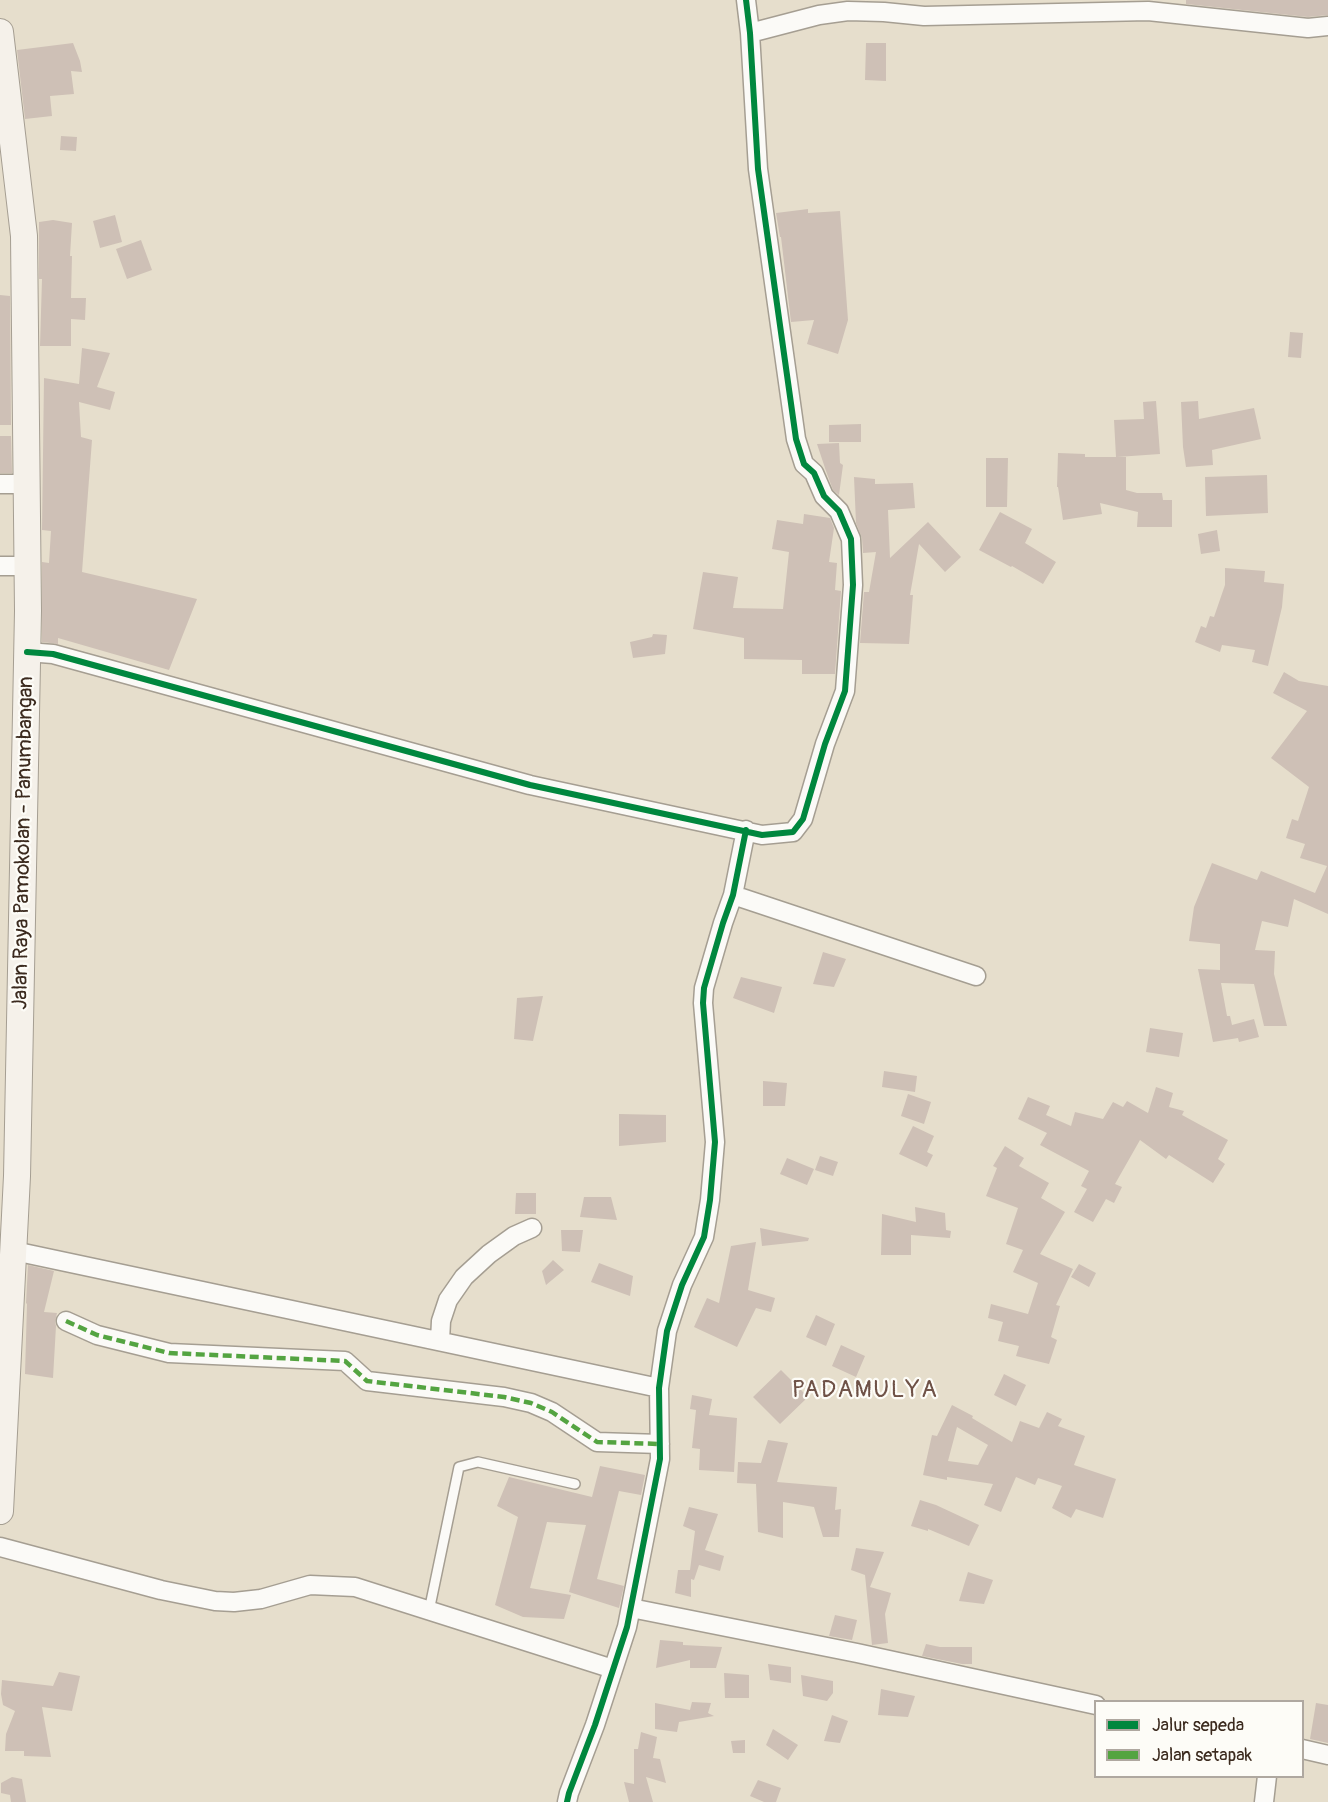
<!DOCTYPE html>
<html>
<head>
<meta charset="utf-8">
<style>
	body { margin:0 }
	#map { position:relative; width:1328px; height:1802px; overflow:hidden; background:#e6decc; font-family:Pangolin,sans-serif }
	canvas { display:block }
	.legend { position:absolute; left:1094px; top:1700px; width:210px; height:78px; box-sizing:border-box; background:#fdfcf7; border:2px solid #afa8a0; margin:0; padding:8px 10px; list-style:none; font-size:18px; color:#3b2a1e }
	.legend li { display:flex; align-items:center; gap:12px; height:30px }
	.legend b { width:30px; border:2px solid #afa8a0 }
</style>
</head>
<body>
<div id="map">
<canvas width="1328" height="1802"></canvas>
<ul class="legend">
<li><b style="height:8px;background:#00873e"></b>Jalur sepeda</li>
<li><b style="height:8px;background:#54a441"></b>Jalan setapak</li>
</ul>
</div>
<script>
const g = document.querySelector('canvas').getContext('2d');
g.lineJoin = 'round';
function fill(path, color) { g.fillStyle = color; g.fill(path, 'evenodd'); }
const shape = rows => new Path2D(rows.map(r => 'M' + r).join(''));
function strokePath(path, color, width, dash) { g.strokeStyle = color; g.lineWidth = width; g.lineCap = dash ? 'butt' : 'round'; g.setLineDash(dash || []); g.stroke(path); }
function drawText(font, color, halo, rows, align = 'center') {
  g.font = font + ' Pangolin,sans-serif'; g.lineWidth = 4.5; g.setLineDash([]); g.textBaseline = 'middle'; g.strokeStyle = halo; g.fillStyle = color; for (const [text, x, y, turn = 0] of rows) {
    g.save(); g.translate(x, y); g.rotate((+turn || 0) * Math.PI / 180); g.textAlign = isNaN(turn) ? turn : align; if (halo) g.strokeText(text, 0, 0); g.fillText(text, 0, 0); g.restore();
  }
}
const building = shape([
	[1186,0,1328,0,1328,15,1308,17,1186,4],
	[73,43,80,61,82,72,71,71,74,94,50,96,52,116,25,119,17,50],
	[866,43,886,43,886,81,865,80],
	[61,136,77,137,76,151,60,150],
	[808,209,808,213,840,211,848,320,838,354,807,344,814,320,791,322,781,237,780,237,776,213],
	[115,215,122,242,100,248,93,221],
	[53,220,72,223,70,256,72,256,71,298,86,298,85,320,71,319,71,346,40,346,42,279,39,279,39,222],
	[141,240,152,270,127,279,116,249],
	[0,295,10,296,11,425,0,425],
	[1290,332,1303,333,1301,358,1288,357],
	[82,348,110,353,97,387,115,392,110,410,79,402,81,437,92,440,82,572,197,599,169,670,58,638,58,644,42,642,42,562,49,563,51,531,42,530,44,378,79,384],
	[1156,401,1160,454,1117,457,1126,457,1126,490,1137,493,1162,493,1163,500,1172,500,1172,527,1137,527,1138,512,1100,503,1102,514,1063,520,1058,487,1057,487,1058,453,1085,454,1085,457,1116,457,1114,420,1144,419,1143,402],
	[1198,401,1199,419,1254,408,1261,439,1212,450,1213,465,1186,467,1183,447,1181,402],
	[861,424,861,442,829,442,829,425],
	[0,436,11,436,12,473,0,473],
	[839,443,840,463,843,465,839,495,833,490,826,471,817,444],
	[986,458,1008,458,1007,507,986,507],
	[1267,475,1268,513,1206,516,1205,477],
	[854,477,875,479,875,484,913,483,915,508,888,510,890,558,928,522,961,557,945,572,919,544,910,595,913,595,909,644,860,643,864,592,869,592,876,552,863,553,862,538,856,523],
	[1000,512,1032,529,1025,543,1056,562,1043,584,1012,566,1011,567,979,550],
	[804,514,830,518,834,528,829,562,837,563,835,590,841,591,835,674,802,674,802,660,744,659,744,638,693,629,703,572,738,577,733,608,783,609,789,552,772,549,777,520,803,524],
	[1217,530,1220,551,1201,554,1198,534],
	[1225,568,1265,571,1264,582,1284,584,1282,607,1268,666,1252,662,1255,650,1222,645,1220,652,1195,642,1201,626,1206,628,1210,616,1214,617,1225,585],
	[653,634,667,635,665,654,633,658,630,642,652,637],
	[1284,672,1299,681,1328,686,1328,914,1294,899,1288,927,1262,921,1255,950,1275,951,1274,974,1287,1026,1264,1026,1254,984,1221,983,1227,1016,1230,1016,1232,1025,1254,1019,1259,1037,1239,1042,1238,1038,1213,1042,1198,969,1220,970,1220,944,1189,941,1194,907,1212,863,1257,880,1261,871,1315,893,1327,866,1300,858,1305,844,1286,838,1292,819,1298,821,1309,787,1271,758,1307,711,1273,693],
	[823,952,846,959,834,987,813,984],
	[741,977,782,987,774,1013,733,998],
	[543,996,533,1041,514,1039,517,998],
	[1150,1028,1183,1033,1179,1057,1146,1052],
	[884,1071,917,1076,915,1092,882,1087],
	[763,1081,787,1083,785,1106,763,1106],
	[1156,1087,1173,1093,1169,1107,1184,1111,1182,1115,1228,1140,1218,1159,1225,1164,1213,1183,1169,1155,1166,1159,1140,1140,1115,1184,1122,1187,1114,1203,1106,1199,1093,1222,1074,1212,1087,1189,1081,1186,1089,1171,1040,1145,1047,1133,1018,1119,1028,1097,1050,1106,1046,1115,1071,1126,1075,1112,1103,1119,1113,1102,1123,1107,1127,1101,1148,1113],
	[908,1094,931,1102,924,1124,901,1116],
	[619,1114,666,1115,666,1142,619,1146],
	[913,1126,934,1136,927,1152,933,1155,927,1167,899,1154],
	[1005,1146,1024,1158,1019,1166,1049,1183,1041,1198,1065,1212,1040,1254,1073,1269,1056,1305,1060,1306,1051,1337,1057,1340,1049,1364,1016,1356,1019,1346,998,1341,1003,1322,988,1318,991,1304,1028,1314,1038,1283,1013,1272,1023,1250,1006,1244,1018,1208,986,1196,997,1168,993,1166],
	[820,1156,838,1162,833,1176,815,1170],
	[787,1158,814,1169,807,1185,780,1174],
	[516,1193,536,1193,536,1214,515,1214],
	[584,1197,611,1197,617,1220,580,1217],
	[915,1207,945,1213,946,1230,951,1231,950,1238,911,1235,911,1255,881,1255,882,1214,916,1222],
	[760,1228,809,1238,808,1241,762,1246],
	[561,1230,583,1230,580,1252,562,1251],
	[756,1242,748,1290,775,1298,771,1312,756,1308,737,1347,694,1327,707,1298,719,1303,731,1246],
	[553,1260,564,1270,546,1285,542,1271],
	[599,1263,633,1276,630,1296,591,1282],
	[1079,1264,1096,1273,1089,1287,1071,1277],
	[28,1265,54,1271,44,1312,57,1313,55,1322,56,1326,53,1378,25,1374,27,1304,26,1303],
	[816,1315,835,1324,826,1346,806,1337],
	[841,1345,865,1356,856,1377,832,1366],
	[781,1370,808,1397,780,1424,753,1397],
	[1004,1374,1026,1385,1016,1406,994,1395],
	[692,1395,712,1399,709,1415,737,1418,734,1472,699,1470,700,1449,692,1448,696,1410,690,1409],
	[952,1405,973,1416,972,1418,1012,1442,1020,1421,1039,1428,1047,1412,1062,1419,1058,1426,1085,1436,1074,1465,1116,1479,1103,1518,1076,1509,1071,1518,1052,1508,1062,1486,1038,1478,1035,1485,1016,1477,1001,1512,984,1505,993,1484,947,1477,947,1480,923,1475,932,1435,937,1436],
	[957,1427,988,1445,978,1465,948,1461],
	[768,1440,788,1443,777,1482,837,1487,835,1510,841,1509,839,1537,823,1537,814,1507,783,1502,783,1538,758,1532,756,1484,737,1483,738,1462,761,1463],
	[600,1466,645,1475,641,1495,619,1491,597,1579,624,1586,619,1608,569,1592,586,1525,547,1522,530,1588,571,1595,564,1619,523,1617,495,1605,518,1517,497,1506,509,1477,592,1497],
	[920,1500,936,1505,979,1525,969,1546,928,1529,928,1531,911,1526],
	[689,1507,718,1514,705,1550,724,1556,720,1571,699,1565,694,1580,691,1579,691,1597,675,1593,678,1570,690,1570,695,1531,683,1526],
	[856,1548,884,1552,870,1587,891,1593,885,1614,888,1643,872,1645,865,1575,851,1570],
	[968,1572,993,1580,984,1604,959,1601],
	[835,1615,857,1620,852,1640,829,1636],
	[660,1640,683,1642,683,1645,722,1647,716,1668,690,1668,690,1660,656,1668],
	[926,1644,940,1647,972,1647,972,1664,962,1664,922,1656],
	[768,1664,791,1667,791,1683,770,1680],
	[59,1672,80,1676,72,1711,42,1707,51,1757,24,1756,24,1751,5,1751,6,1734,15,1711,3,1705,1,1694,2,1680,53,1686],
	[724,1673,749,1675,749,1698,725,1698],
	[801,1675,833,1681,833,1693,827,1701,803,1696],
	[881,1689,915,1696,908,1717,878,1715],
	[692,1702,711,1703,708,1713,714,1716,679,1722,677,1732,655,1729,655,1703,690,1710],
	[1316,1703,1328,1705,1328,1743,1310,1739],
	[832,1715,848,1721,840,1743,824,1741],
	[773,1729,798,1745,788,1760,766,1745],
	[641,1732,657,1737,653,1758,660,1759,666,1783,646,1777,653,1802,629,1802,624,1782,634,1784,634,1749,638,1749],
	[745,1740,745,1753,733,1753,731,1741],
	[12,1777,22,1779,26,1802,11,1802,10,1795,1,1793,1,1783],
	[758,1780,781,1788,776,1802,764,1802,750,1796]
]);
const service = shape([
	[429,1611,459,1467,478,1462,575,1484]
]);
const minor = shape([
	[750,33,819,15,848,11,884,12,924,16,1148,11,1308,28,1328,26],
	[0,484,27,484],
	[0,566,28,566],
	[27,652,53,654,530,785,762,835,793,832,803,819,825,744,845,691,853,585,851,539,839,511,824,496,814,473,804,464,796,439,758,169,750,33,746,0],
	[733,895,976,976],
	[14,1251,659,1388],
	[66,1321,97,1335,169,1353,345,1361,367,1381,504,1397,531,1403,552,1412,597,1442,660,1444],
	[440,1341,441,1321,448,1300,464,1277,489,1254,514,1236,532,1228],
	[0,1547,161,1590,215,1601,234,1602,261,1599,310,1585,355,1587,613,1669],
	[631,1608,857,1653,1096,1705],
	[1302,1749,1328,1755],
	[567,1802,569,1793,595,1725,627,1627,660,1459,659,1388,667,1331,682,1285,704,1237,710,1200,715,1142,703,1003,704,988,723,923,733,895,746,830],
	[1264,1802,1267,1776]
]);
const secondary = shape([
	[0,32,24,236,28,611,17,1176,0,1511]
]);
const quiet = shape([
	[66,1321,97,1335,169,1353,345,1361,367,1381,504,1397,531,1403,552,1412,597,1442,660,1444]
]);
const cycleway = shape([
	[27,652,53,654,530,785,762,835,793,832,803,819,825,744,845,691,853,585,851,539,839,511,824,496,814,473,804,464,796,439,758,169,750,33,746,0],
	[567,1802,569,1793,595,1725,627,1627,660,1459,659,1388,667,1331,682,1285,704,1237,710,1200,715,1142,703,1003,704,988,723,923,733,895,746,830]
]);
const streetNames = [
	["Jalan Raya Pamokolan - Panumbangan",24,843,-89]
];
const quarterNames = [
	["PADAMULYA",865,1391]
];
fill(building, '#cec0b6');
strokePath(service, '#a59e92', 12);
strokePath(minor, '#a59e92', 21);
strokePath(secondary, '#a59e92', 28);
strokePath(service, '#fbfaf7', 9);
strokePath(minor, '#fbfaf7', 18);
strokePath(secondary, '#f5f1ea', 26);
strokePath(quiet, '#54a441', 4.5, [9, 4.5]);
strokePath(cycleway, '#00873e', 6);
drawText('21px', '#3b2a1e', '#fdfcf7', streetNames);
g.letterSpacing = '1.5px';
drawText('24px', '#6e5146', '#fdfcf7', quarterNames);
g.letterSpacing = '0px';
</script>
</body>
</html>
